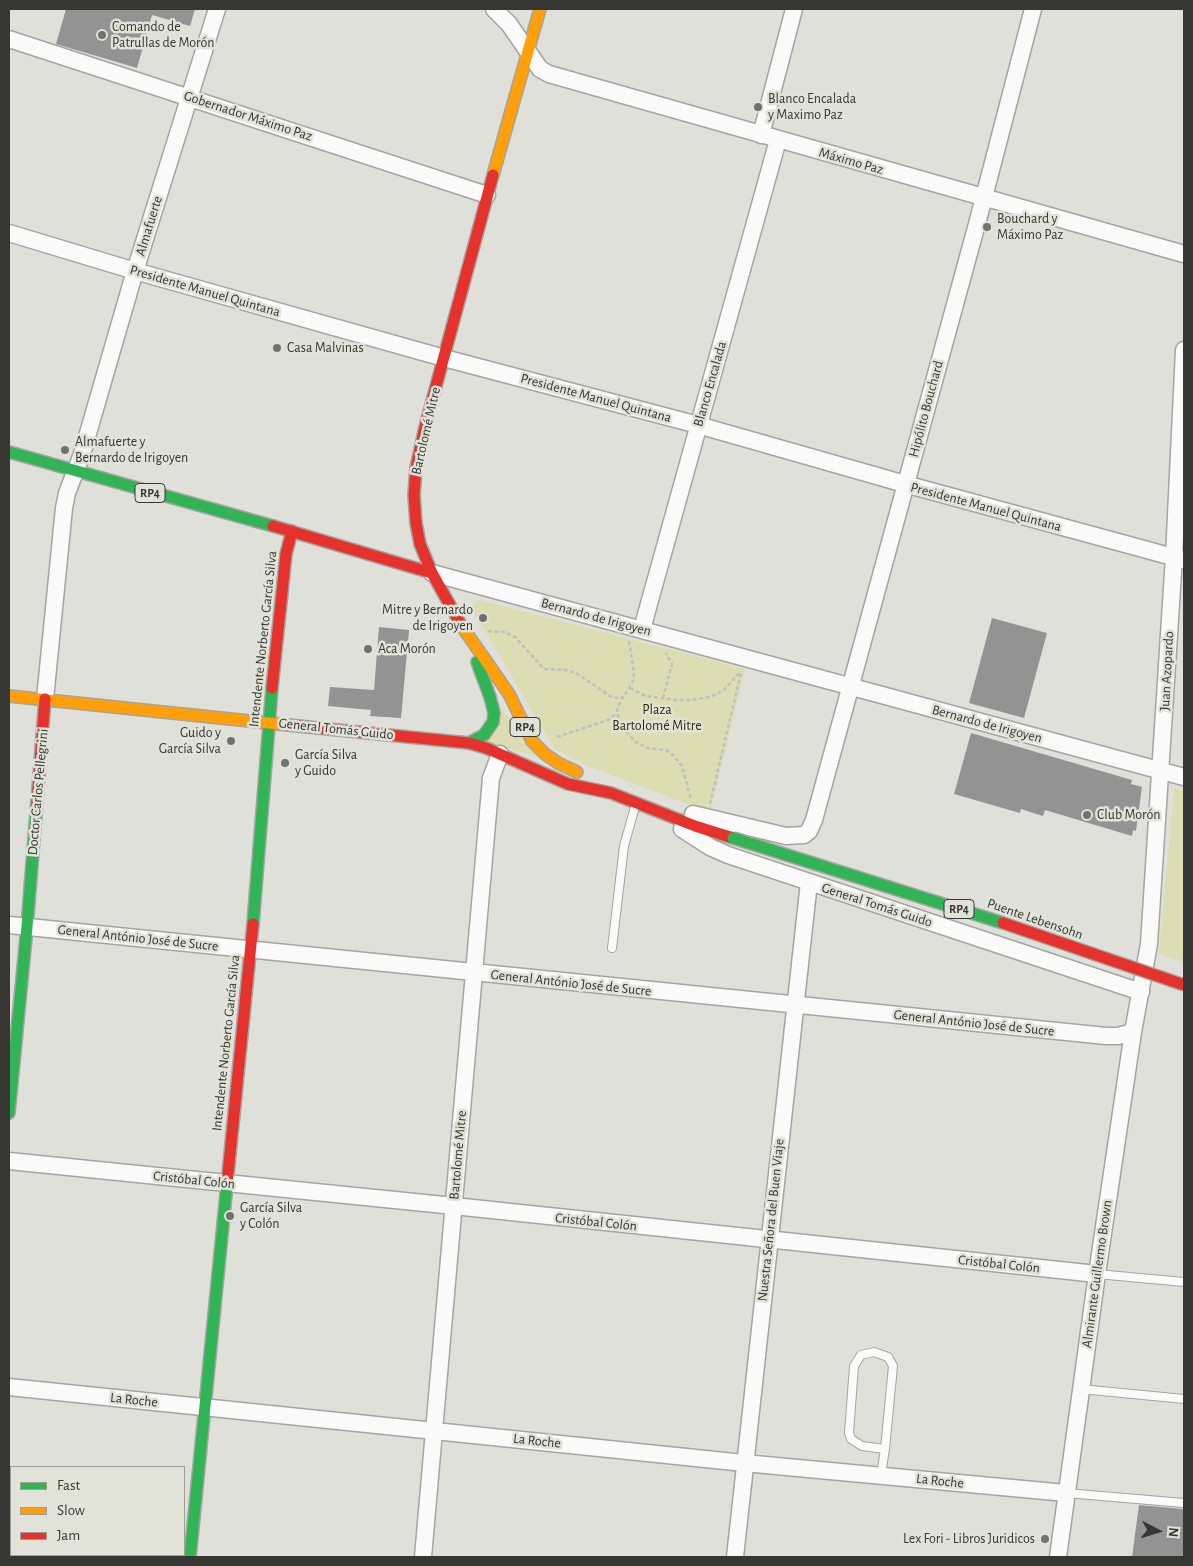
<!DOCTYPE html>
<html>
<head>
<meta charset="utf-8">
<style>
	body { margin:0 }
	#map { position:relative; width:1193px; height:1566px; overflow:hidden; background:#e0e0db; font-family:"Alegreya Sans",sans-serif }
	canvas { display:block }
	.frame { position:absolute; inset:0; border:10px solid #363632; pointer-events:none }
	.legend { position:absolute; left:10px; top:1466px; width:175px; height:90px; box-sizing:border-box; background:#e2e3d8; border:1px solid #9d9e96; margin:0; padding:6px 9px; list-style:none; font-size:15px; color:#363632 }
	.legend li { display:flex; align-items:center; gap:10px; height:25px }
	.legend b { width:25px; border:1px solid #9d9e96 }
	.north { position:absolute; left:1133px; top:1506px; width:50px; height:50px; -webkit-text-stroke:4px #e2e3d8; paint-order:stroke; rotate:95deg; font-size:14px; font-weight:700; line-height:20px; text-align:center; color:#363632 }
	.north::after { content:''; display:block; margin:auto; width:18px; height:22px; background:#363632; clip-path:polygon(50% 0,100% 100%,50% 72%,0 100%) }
</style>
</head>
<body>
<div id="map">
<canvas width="1193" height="1566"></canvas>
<div class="frame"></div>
<ul class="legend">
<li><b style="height:6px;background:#30b455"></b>Fast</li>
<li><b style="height:6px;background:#ff9f0a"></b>Slow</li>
<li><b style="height:6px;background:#e5322d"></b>Jam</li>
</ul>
<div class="north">N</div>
</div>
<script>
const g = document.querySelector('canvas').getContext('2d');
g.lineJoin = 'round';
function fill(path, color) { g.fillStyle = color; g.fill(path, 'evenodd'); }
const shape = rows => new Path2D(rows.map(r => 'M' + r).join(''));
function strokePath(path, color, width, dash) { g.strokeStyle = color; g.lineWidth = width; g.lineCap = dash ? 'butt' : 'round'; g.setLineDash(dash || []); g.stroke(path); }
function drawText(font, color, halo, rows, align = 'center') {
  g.font = font + ' "Alegreya Sans",sans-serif'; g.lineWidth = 5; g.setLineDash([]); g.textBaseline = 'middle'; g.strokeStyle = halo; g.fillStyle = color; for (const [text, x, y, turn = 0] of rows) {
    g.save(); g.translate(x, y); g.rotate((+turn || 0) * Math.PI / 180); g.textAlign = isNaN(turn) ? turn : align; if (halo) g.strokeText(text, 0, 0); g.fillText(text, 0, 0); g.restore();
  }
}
const green = shape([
	[480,600,745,669,710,813,580,763,555,749,475,614,474,605,476,601],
	[495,700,539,757,484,742],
	[1174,788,1184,791,1184,962,1159,954]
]);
const building = shape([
	[66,9,195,9,190,26,152,15,137,68,56,44],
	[992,618,1047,633,1024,718,969,703],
	[379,627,409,630,401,718,370,716,371,710,328,706,330,687,374,690],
	[971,733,1132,780,1131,784,1142,787,1136,831,1133,830,1132,836,1045,810,1043,816,1021,809,1020,813,954,794],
	[1139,1505,1184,1509,1184,1557,1132,1557]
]);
const path = shape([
	[488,631,504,632,515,637,544,669,565,670,576,673,610,696,617,698,623,697],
	[629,641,634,672,633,681,618,706,617,713,621,723,628,734,637,743,648,748,666,750,674,756,682,766,691,800],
	[630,688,645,696,676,700,691,700,710,697,724,690,739,673],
	[663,698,672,664,666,653],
	[557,737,608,720,617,713],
	[710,804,741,673]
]);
const lane = shape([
	[612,948,624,846,635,807],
	[1097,1274,1184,1282],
	[1081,1389,1184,1399],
	[881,1475,885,1449,893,1366,888,1357,874,1352,861,1355,854,1366,849,1433,851,1439,862,1446,885,1449],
	[1066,1493,1184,1503]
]);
const street = shape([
	[494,9,509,24,540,69,549,74,1184,254],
	[9,39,487,195],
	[761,135,794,9],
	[9,233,135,271,444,358,698,425,905,484,1184,560],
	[432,573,1184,777],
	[642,629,778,140],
	[45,699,64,508,67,493,82,454,135,271,217,9],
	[693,814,786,836,804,835,809,831,814,820,977,224,1033,9],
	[682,829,710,847,728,855,1141,992],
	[9,925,1106,1036,1118,1036,1133,1032],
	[9,1161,454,1206,1097,1274],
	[9,1387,744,1463,1066,1493],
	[423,1557,491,778,500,754],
	[735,1557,809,882],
	[1058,1557,1097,1274,1133,1032,1149,944,1174,557,1184,350]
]);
const fast = shape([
	[9,452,273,526],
	[469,743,484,735,493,722,494,713,490,697,477,662],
	[253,924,272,688],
	[9,1113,27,927,37,801],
	[190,1557,227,1184]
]);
const slow = shape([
	[493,175,540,9],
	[461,625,509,694,532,741,545,754,558,763,577,772],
	[9,696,288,725]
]);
const jam = shape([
	[273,526,432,573,461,625],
	[432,573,420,544,416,523,414,495,416,468,425,427,493,175],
	[272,688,286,554,292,531],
	[288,725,469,743,486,748,568,784,611,793,695,826,733,838],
	[37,801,45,699],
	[227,1184,253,924]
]);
const fastBridge = shape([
	[733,838,1003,923]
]);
const jamBridge = shape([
	[1003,923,1184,985]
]);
const markers = [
	[102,35,5,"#72726d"],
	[758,107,5,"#72726d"],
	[987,227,5,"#72726d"],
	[277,348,5,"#72726d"],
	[65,450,5,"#72726d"],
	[483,618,5,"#72726d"],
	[368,649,5,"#72726d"],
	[231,741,5,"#72726d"],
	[285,763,5,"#72726d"],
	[1087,815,5,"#72726d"],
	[230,1216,5,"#72726d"],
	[1045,1539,5,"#72726d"]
];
const shields = [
	[150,493,30],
	[525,727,30],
	[959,909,30]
];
const shieldNames = [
	["RP4",150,493],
	["RP4",525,727],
	["RP4",959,909]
];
const poiNames = [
	["Comando de",112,27],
	["Patrullas de Morón",112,43],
	["Blanco Encalada",768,99],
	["y Maximo Paz",768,115],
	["Bouchard y",997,219],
	["Máximo Paz",997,235],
	["Casa Malvinas",287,348],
	["Almafuerte y",75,442],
	["Bernardo de Irigoyen",75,458],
	["Mitre y Bernardo",473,610,"right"],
	["de Irigoyen",473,626,"right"],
	["Aca Morón",378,649],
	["Guido y",221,733,"right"],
	["García Silva",221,749,"right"],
	["García Silva",295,755],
	["y Guido",295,771],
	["Club Morón",1097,815],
	["García Silva",240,1208],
	["y Colón",240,1224],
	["Lex Fori - Libros Juridicos",1035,1539,"right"]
];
const streetNames = [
	["Gobernador Máximo Paz",248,116,18],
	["Máximo Paz",851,161,16],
	["Almafuerte",149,226,-73],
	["Presidente Manuel Quintana",205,291,16],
	["Blanco Encalada",710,384,-74],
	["Presidente Manuel Quintana",596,398,15],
	["Hipólito Bouchard",926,409,-75],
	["Bartolomé Mitre",426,431,-77],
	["Presidente Manuel Quintana",986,507,15],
	["Bernardo de Irigoyen",596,617,15],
	["Intendente Norberto García Silva",263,639,-84],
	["Juan Azopardo",1167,671,-87],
	["Bernardo de Irigoyen",987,724,15],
	["General Tomás Guido",336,729,6],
	["Doctor Carlos Pellegrini",38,792,-85],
	["General Tomás Guido",877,905,18],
	["Puente Lebensohn",1035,919,19],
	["General António José de Sucre",138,938,6],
	["General António José de Sucre",571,983,6],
	["General António José de Sucre",974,1023,6],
	["Intendente Norberto García Silva",226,1043,-84],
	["Bartolomé Mitre",458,1155,-85],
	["Cristóbal Colón",194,1180,6],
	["Nuestra Señora del Buen Viaje",771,1220,-84],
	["Cristóbal Colón",596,1222,6],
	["Cristóbal Colón",999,1264,6],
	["Almirante Guillermo Brown",1097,1274,-82],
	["La Roche",134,1400,6],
	["La Roche",537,1441,6],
	["La Roche",940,1481,6]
];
const parkNames = [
	["Plaza",657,710],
	["Bartolomé Mitre",657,726]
];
fill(green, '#dcddb2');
fill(building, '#929392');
strokePath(lane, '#a4a4a0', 10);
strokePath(street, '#a4a4a0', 19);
strokePath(fast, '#a4a4a0', 14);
strokePath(slow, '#a4a4a0', 14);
strokePath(jam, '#a4a4a0', 14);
strokePath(path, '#c0c0be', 2.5, [4, 2.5]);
strokePath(lane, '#fafafa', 8);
strokePath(street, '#fafafa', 16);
strokePath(fast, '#30b455', 11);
strokePath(slow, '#ff9f0a', 11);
strokePath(jam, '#e5322d', 11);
strokePath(fastBridge, '#a4a4a0', 14, []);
strokePath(jamBridge, '#a4a4a0', 14, []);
strokePath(fastBridge, '#30b455', 11);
strokePath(jamBridge, '#e5322d', 11);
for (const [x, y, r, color] of markers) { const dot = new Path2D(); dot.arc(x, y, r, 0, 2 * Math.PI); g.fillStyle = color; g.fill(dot); strokePath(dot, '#e2e3d8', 2); }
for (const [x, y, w] of shields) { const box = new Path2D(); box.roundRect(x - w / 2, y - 9.5, w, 19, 4); g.fillStyle = '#e2e3d8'; g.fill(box); strokePath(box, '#363632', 1); }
drawText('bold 12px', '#363632', null, shieldNames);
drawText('14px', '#363632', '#e2e3d8', poiNames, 'left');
drawText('14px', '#363632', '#e2e3d8', streetNames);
drawText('14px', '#2e2e0a', '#e2e3d8', parkNames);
</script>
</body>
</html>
